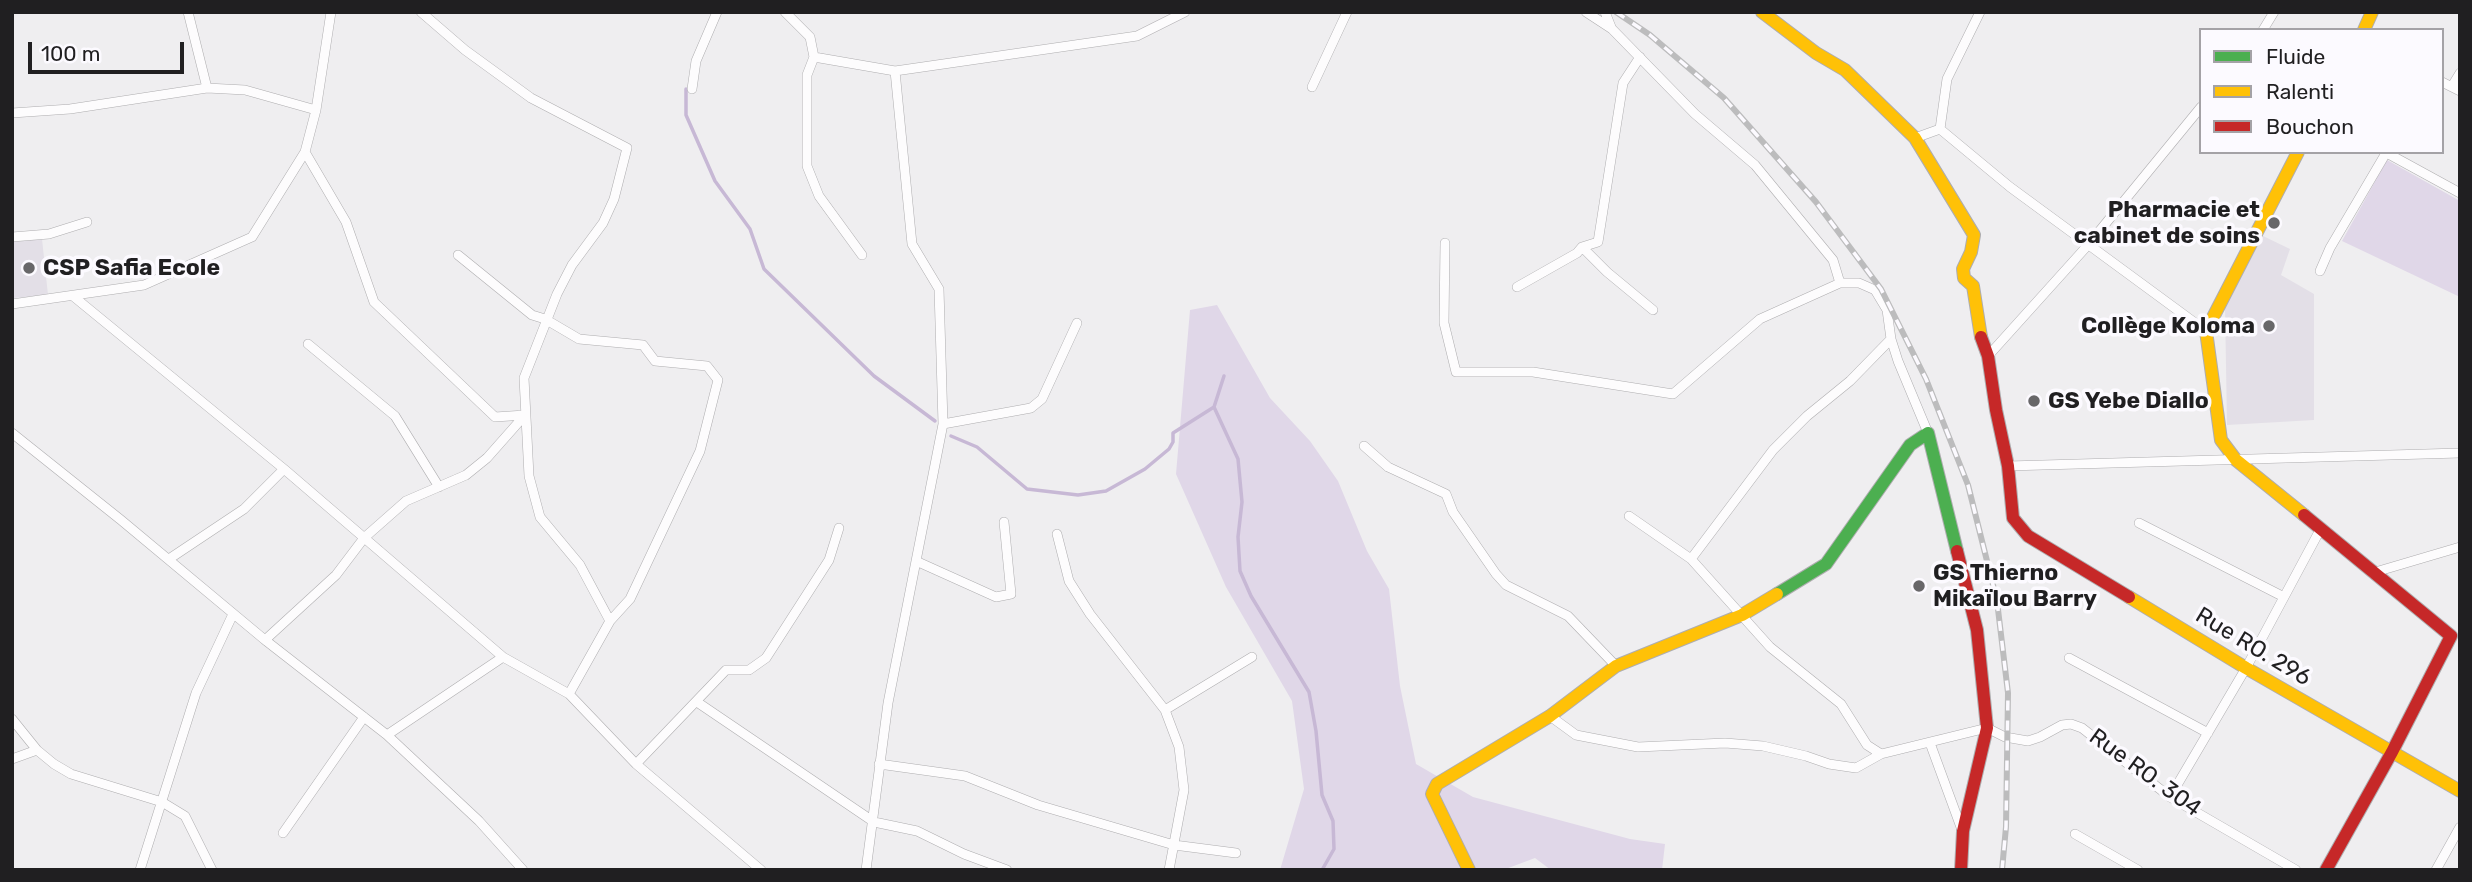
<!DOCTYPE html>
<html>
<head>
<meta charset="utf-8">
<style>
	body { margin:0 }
	#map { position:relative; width:2472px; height:882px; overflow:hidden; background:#efeef0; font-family:Rubik,sans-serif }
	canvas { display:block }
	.frame { position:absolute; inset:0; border:14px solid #201f21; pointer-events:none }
	.legend { position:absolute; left:2199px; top:28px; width:245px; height:126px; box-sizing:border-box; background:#fcfaff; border:2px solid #a4a2a6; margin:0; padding:9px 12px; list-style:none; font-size:21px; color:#201f21 }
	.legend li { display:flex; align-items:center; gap:14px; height:35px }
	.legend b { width:35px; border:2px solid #a4a2a6 }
	.scale { position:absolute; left:28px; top:42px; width:156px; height:32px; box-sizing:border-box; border:4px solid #201f21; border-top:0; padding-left:9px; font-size:21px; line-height:24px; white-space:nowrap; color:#201f21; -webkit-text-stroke:5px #fcfaff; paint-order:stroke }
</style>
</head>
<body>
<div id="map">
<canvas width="2472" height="882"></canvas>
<div class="frame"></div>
<ul class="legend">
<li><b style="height:9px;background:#4caf50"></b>Fluide</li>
<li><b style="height:9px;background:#ffc107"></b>Ralenti</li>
<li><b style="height:9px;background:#c62828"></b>Bouchon</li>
</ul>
<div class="scale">100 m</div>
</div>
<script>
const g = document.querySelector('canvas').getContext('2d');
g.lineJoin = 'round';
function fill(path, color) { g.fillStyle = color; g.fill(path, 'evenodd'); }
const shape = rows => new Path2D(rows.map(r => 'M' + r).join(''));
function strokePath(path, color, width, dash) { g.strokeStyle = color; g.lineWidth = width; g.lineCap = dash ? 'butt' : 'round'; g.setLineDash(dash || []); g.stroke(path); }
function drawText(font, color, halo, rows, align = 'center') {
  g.font = font + ' Rubik,sans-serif'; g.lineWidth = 7; g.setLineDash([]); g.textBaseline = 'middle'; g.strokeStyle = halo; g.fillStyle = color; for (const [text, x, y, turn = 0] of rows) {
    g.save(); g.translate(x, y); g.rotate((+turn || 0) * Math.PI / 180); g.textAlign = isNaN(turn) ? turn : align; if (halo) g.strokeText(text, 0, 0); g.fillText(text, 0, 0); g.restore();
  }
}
const built = shape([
	[2263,236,2290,249,2281,275,2314,294,2314,420,2227,425,2225,306],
	[42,239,48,295,12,298,12,242]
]);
const green = shape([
	[2387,160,2460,201,2460,297,2342,241],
	[1217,305,1270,398,1310,441,1338,481,1367,551,1389,589,1400,686,1416,764,1473,797,1630,839,1665,844,1662,870,1551,870,1535,858,1503,870,1280,870,1304,789,1292,701,1226,587,1176,474,1190,310]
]);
const stream = shape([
	[686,89,686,115,715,181,750,229,764,269,874,376,935,421],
	[1224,376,1214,407,1238,459,1242,502,1238,537,1240,571,1251,596,1309,692,1316,731,1322,795,1333,821,1334,849,1322,870],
	[951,436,977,447,1027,489,1078,495,1106,491,1145,469,1169,449,1173,442,1173,433,1214,407]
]);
const street = shape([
	[188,12,207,88],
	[421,12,465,50,531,98,627,148,614,199,603,223,572,265,557,294,524,378,529,476,540,517,580,565,610,621],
	[785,12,810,37,814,57,895,71,1137,36,1185,12],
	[1586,12,1612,29,1695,114,1755,165,1833,260,1840,283,1859,283,1875,290,1887,310,1891,339,1898,361,1928,433],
	[1605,12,1611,27],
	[1980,12,1947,79,1940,129,2010,187,2206,331],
	[2263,30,2274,12],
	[814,57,807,75,807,166,819,196,862,255],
	[2442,82,2460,91],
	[2452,86,2460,73],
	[1312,87,1347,12],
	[692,89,696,61,717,12],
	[12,113,70,109,207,88,245,90,316,110],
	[1915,138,1940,129],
	[305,152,346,222,374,302,495,417,525,415],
	[2385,152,2460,193],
	[12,237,49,234,87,222],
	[1445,243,1444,323,1456,372,1533,372,1673,394,1760,319,1840,283],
	[1582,247,1607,272,1653,310],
	[458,255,532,315,545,319,579,339,643,345,655,361,707,366,718,380,700,451,630,599,610,621,569,694],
	[2320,271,2330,248,2386,153],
	[1517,287,1577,253,1582,247,1598,242,1623,83,1640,57],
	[73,296,284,469,503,657,569,694,636,764,761,870],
	[12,304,144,285,252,237,305,152,316,110,331,12],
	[308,344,395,416,439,487],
	[1988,356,2088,245,2201,107],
	[943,424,1031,408,1042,399,1077,323],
	[12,433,121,520,265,640,387,735,479,821,523,870],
	[1364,446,1388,467,1446,494,1453,512,1496,574,1506,585,1568,616,1616,666],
	[2008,466,2460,453],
	[1629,516,1691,559,1773,450,1807,416,1850,381,1891,339],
	[2139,523,2284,597],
	[1057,534,1069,581,1090,614,1165,710,1179,747,1184,790,1169,870],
	[169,559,244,509,284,469],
	[1691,559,1770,647,1841,704,1867,745,1881,754,1987,728,2005,737,2028,741,2040,737,2062,725,2071,724,2082,728,2170,797,2296,870],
	[916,561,996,597,1011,594,1004,522],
	[2372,573,2460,547],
	[265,640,336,575,364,538,406,501,466,475,487,458,525,415],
	[2069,658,2208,733],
	[697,702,874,822,917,831,964,854,1007,870],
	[1165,710,1252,657],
	[1550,716,1576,735,1638,747,1725,743,1763,746,1806,756,1829,764,1856,768,1881,754],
	[12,719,37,750,54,764,71,774,162,802,185,816,212,870],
	[387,735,503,657],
	[1930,743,1962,830],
	[12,759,37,750],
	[636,764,726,670,749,670,766,658,829,560,839,528],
	[879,764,965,776,1038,805,1174,845,1236,853],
	[2170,797,2246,668,2320,530],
	[283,833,364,717],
	[2075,834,2138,870],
	[140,870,196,693,233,614],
	[866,870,888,703,943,424,939,289,912,244,895,71],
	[2436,870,2460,827]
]);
const fast = shape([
	[1777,594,1826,564,1910,445,1928,433,1957,551]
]);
const slow = shape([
	[1762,12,1816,53,1845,70,1915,138,1974,235,1971,252,1963,269,1964,278,1973,286,1981,337],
	[2364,30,2372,12],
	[2298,152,2206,331,2221,440,2236,460,2304,515],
	[2129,597,2246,668,2460,791],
	[1469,870,1432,794,1437,784,1550,716,1616,666,1742,615,1777,594]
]);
const jam = shape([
	[1981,337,1988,356,1996,410,2008,466,2013,518,2028,536,2129,597],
	[2304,515,2451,636,2392,752,2326,870],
	[1957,551,1977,630,1987,728,1963,831,1961,870]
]);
const rail = shape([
	[1616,12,1650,35,1724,98,1816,202,1881,289,1926,379,1968,485,1997,601,2008,693,2006,827,2002,870]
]);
const markers = [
	[2274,223,7,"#686769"],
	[29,268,7,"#686769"],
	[2269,326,7,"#686769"],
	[2034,401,7,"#686769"],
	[1919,586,7,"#686769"]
];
const poiNames = [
	["Pharmacie et",2260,210,"right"],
	["cabinet de soins",2260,236,"right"],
	["CSP Safia Ecole",43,268],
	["Collège Koloma",2255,326,"right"],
	["GS Yebe Diallo",2048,401],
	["GS Thierno",1933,573],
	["Mikaïlou Barry",1933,599]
];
const streetNames = [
	["Rue RO. 296",2253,647,31],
	["Rue RO. 304",2145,773,36]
];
fill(built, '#e3dfe7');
fill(green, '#e0d7e8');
strokePath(stream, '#c7b8d5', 3.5);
strokePath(street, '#aeadaf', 10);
strokePath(fast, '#aeadaf', 14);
strokePath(slow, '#aeadaf', 14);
strokePath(jam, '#aeadaf', 14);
strokePath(street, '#fdfcfd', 9);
strokePath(fast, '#4caf50', 12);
strokePath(slow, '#ffc107', 12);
strokePath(jam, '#c62828', 12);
strokePath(rail, '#bcbcbd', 6);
strokePath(rail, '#fcfaff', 3.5, [10]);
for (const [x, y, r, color] of markers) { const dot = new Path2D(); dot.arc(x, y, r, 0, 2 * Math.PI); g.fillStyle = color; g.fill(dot); strokePath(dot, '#fcfaff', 2.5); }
drawText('bold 23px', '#201f21', '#fcfaff', poiNames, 'left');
drawText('23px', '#201f21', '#fcfaff', streetNames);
</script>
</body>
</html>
